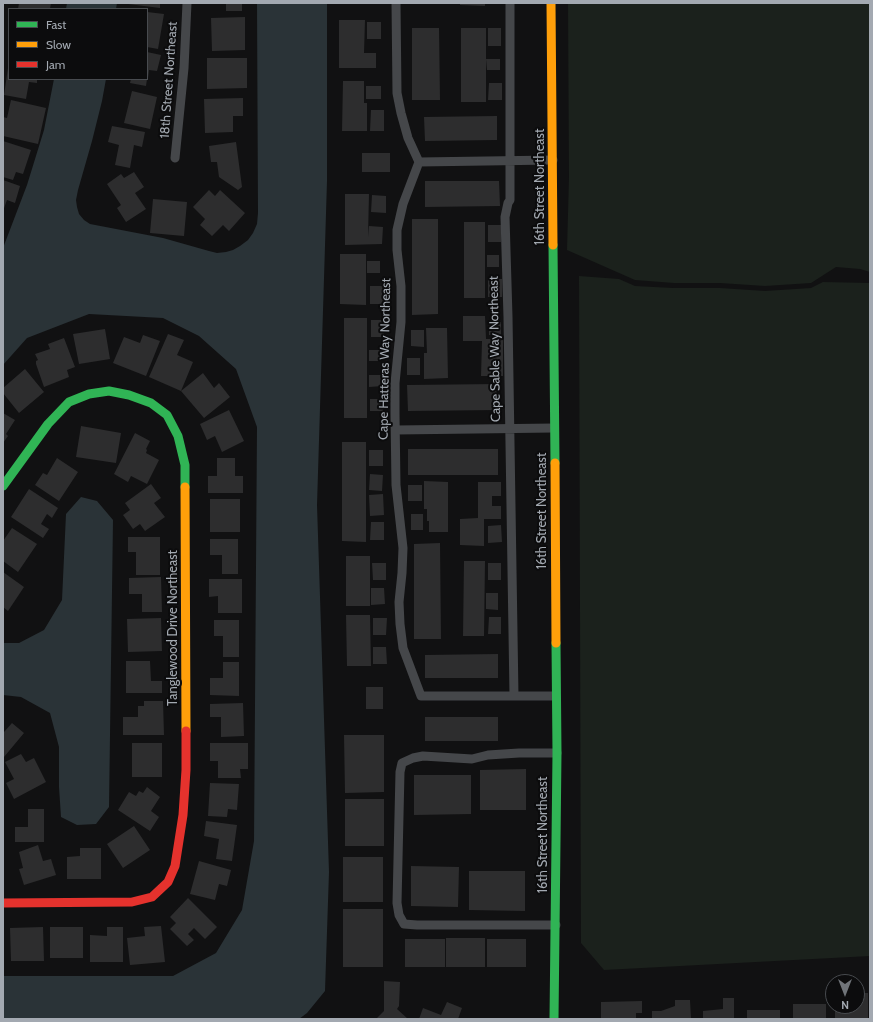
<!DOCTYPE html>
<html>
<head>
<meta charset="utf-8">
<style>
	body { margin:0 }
	#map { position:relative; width:873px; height:1022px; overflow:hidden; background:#111112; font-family:Cabin,sans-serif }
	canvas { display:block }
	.frame { position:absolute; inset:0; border:4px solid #a3a9b1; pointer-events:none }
	.legend { position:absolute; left:8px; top:8px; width:140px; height:72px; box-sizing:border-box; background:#0c0c0d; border:1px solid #484b4f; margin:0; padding:5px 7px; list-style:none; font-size:12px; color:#a3a9b1 }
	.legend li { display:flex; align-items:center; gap:8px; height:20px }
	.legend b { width:20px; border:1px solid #484b4f }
	.north { position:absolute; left:825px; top:974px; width:40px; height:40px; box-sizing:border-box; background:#0c0c0d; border:1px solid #484b4f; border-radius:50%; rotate:180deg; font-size:11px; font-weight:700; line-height:16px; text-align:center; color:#a3a9b1 }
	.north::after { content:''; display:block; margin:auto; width:14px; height:18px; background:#707479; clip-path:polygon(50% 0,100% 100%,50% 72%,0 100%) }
</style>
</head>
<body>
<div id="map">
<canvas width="873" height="1022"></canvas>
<div class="frame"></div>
<ul class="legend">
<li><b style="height:5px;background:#30b455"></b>Fast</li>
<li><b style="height:5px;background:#ff9f0a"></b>Slow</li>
<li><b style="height:5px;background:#e5322d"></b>Jam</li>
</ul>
<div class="north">N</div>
</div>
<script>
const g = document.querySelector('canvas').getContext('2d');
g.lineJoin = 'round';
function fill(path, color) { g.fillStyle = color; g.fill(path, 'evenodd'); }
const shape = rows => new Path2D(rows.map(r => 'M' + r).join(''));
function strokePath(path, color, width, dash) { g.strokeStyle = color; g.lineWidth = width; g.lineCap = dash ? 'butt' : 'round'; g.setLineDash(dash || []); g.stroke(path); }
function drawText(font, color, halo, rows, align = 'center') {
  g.font = font + ' Cabin,sans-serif'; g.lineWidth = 4; g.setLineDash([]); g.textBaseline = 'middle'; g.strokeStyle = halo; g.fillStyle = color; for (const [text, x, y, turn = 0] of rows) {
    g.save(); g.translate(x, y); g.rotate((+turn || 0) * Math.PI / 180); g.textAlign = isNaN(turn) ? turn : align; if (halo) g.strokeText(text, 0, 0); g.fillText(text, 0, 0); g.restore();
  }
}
const green = shape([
	[568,3,870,3,870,272,860,269,836,267,811,283,765,286,720,283,674,283,635,280,567,250,569,177],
	[579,276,619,279,635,286,673,288,720,288,765,291,811,288,823,282,870,283,870,956,604,970,581,943]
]);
const water = shape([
	[67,3,117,3,116,9,66,9],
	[257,3,327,3,327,181,317,505,329,872,325,991,307,1013,299,1019,3,1019,3,976,173,976,216,953,242,910,254,841,257,427,236,369,199,336,163,318,89,314,27,338,3,365,3,248,27,185,44,130,54,79,106,79,102,101,92,141,78,190,76,200,77,207,79,214,84,220,90,224,163,238,209,251,217,253,226,252,233,250,240,246,248,240,253,233,257,224,258,213],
	[81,497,97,501,113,520,109,807,96,824,77,825,61,817,59,787,59,747,50,713,21,697,3,695,3,643,19,643,44,630,62,600,66,514]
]);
const building = shape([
	[19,3,51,3,50,9,18,9],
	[128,3,160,3,160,8,128,4],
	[226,3,242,3,242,11,226,11],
	[460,3,485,3,485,6,460,5],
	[147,12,164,14,158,49,147,47],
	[245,17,245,50,212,51,211,18],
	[339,20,365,20,364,53,376,53,376,68,339,68],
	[367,22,381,22,381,39,367,39],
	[412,28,439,28,440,100,412,100],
	[461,28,486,28,486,102,461,102],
	[488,28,501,28,501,46,488,46],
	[147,52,161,55,157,71,149,70,148,78],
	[207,58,247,58,247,88,207,89],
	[486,59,500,59,500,70,487,70],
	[8,68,9,68,9,79,37,79,37,83,29,82,26,99,4,95],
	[131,79,147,79,146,86,130,83],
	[343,81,364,81,364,103,367,103,367,131,342,131],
	[489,83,502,83,502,100,488,100],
	[366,86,381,86,381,99,366,99],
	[132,91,157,97,150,129,124,123],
	[243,98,243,116,233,116,233,132,205,133,204,99],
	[11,100,46,108,38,144,3,136,3,117,7,118],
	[371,110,384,110,384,131,370,131],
	[497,116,497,140,425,141,424,117],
	[112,126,145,132,142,147,134,145,130,168,115,165,119,145,108,142],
	[3,141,31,150,23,174,16,172,13,180,3,177],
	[236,142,242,187,238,190,219,177,217,162,211,162,209,146],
	[362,153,390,153,390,172,362,172],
	[134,172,144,187,135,193,146,209,126,222,117,208,121,205,107,184,121,174,124,178],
	[3,180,20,186,15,203,7,200,3,211],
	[425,181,499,181,500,206,425,207],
	[209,190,215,196,220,190,245,213,229,231,223,225,212,236,200,225,205,219,193,207],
	[345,194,369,194,368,237,369,226,383,227,382,244,345,245],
	[372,195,386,196,386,213,371,212],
	[153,199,187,202,184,236,150,233],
	[412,219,438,219,438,314,412,315],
	[464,222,485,222,485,298,464,298],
	[488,225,501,225,501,242,488,242],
	[340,254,366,254,366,305,340,304],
	[487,255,499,255,499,267,487,267],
	[367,261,380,261,380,273,367,273],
	[488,279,502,279,502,297,488,297],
	[370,286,383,286,383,304,370,304],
	[463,316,485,316,486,339,503,339,503,376,481,376,482,341,463,341],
	[344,318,367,318,367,418,344,418],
	[371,320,384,320,384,337,371,337],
	[489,322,501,322,501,335,489,335],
	[426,328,447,328,448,378,424,379,424,353,427,353],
	[105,329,110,359,79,364,73,334],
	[411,330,424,330,424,347,411,346],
	[168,334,184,340,177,355,193,362,181,391,149,377],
	[143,335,160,341,146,376,113,363,124,337,140,343],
	[64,338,75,367,67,370,69,377,44,387,36,364,36,361,38,360,35,354,50,349,48,344],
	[369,350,382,350,382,361,369,361],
	[407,358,420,358,420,375,407,375],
	[25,369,44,392,19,413,3,393,3,388],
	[203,373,214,388,219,383,230,397,204,418,181,391],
	[369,375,383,375,383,386,369,387],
	[497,384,497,410,408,411,407,385],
	[370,399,383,399,383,411,370,411],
	[229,410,244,441,222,452,215,436,207,440,200,424],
	[3,413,15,420,6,434,8,436,3,443],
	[81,426,121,433,116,463,76,457],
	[135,433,150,441,146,449,147,450,146,453,159,460,147,484,131,476,128,482,114,474],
	[342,442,366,442,366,542,342,541],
	[408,449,498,449,498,475,408,475],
	[369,450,383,450,383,466,369,466],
	[57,458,78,472,59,501,35,485,43,473,47,475],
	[217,458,235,458,235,476,243,476,243,493,208,493,208,476,217,476],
	[370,474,383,475,382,491,369,490],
	[424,481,448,482,448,532,429,532,429,521,427,521,427,509,424,509],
	[478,482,501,482,501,496,492,496,492,506,501,506,501,519,484,519,484,546,460,545,460,519,478,518],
	[151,484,161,498,154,503,165,517,145,531,140,524,133,529,123,515,130,510,125,503],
	[408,485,422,485,422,501,408,501],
	[29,489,58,508,52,518,47,514,41,524,49,529,43,538,11,517],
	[383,494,384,515,370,516,369,495],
	[210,499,240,499,240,532,210,532],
	[411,514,423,514,423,530,411,530],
	[371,522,384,522,384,540,370,540],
	[501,525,502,542,488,543,488,526],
	[12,528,37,544,18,572,3,561,3,541],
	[128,537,160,537,160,575,136,575,136,552,128,552],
	[210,539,238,539,238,574,222,574,222,555,210,555],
	[440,543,441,639,414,639,414,544],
	[346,556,370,556,370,606,346,606],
	[464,561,485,561,484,636,463,636],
	[372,563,386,563,386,580,373,580],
	[488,563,501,563,501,580,488,580],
	[3,572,24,587,8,611,3,607],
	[161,577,162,612,142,612,142,594,129,594,129,578],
	[209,579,242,579,242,613,218,613,218,596,209,597],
	[371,588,384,588,385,604,371,605],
	[486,593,498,593,498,610,486,609],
	[346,615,370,615,371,666,347,666],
	[489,617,501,617,501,634,488,634],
	[161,618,162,651,128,652,127,619],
	[373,618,387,618,386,635,373,635],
	[214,620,239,620,239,657,223,657,223,636,214,636],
	[373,647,386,647,387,664,373,664],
	[498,654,498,678,425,678,425,655],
	[126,661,150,661,151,681,162,681,162,693,126,693],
	[223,662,239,662,239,696,210,695,210,678,223,678],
	[366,687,383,687,383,709,366,709],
	[144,701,163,701,164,735,123,735,123,717,138,717,138,706,144,706],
	[243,703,244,736,221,737,221,717,210,717,210,704],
	[425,717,498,717,498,741,425,741],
	[12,723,24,733,4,757,3,756,3,731,4,732],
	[344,735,384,735,384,792,345,793],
	[132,743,162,743,162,777,132,777],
	[210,743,248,743,248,769,240,769,241,778,218,778,218,761,210,761],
	[21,754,26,762,34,758,46,782,14,799,6,783,14,779,5,762],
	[526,769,526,810,480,810,480,770],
	[414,775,471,775,471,814,414,815],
	[210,783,239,784,237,810,228,809,227,817,208,816],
	[147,787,160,797,151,811,159,817,150,831,118,810,129,792,136,796,139,791,143,793],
	[345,799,384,799,384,846,345,846],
	[28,809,44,809,44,842,15,842,15,827,28,827],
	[206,821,237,825,232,861,216,859,219,839,204,836],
	[134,826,150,850,123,868,107,844],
	[38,845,43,861,51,859,56,875,24,885,19,869,23,868,19,852],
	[80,848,101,848,101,879,67,879,67,857,80,856],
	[343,857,383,857,383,902,343,902],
	[199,861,231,870,227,886,219,884,215,900,190,894],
	[411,866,459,867,458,907,411,906],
	[469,871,525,871,525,911,469,910],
	[188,898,217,927,205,939,194,928,188,934,194,940,187,946,170,929,176,923,170,917],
	[343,909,383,909,383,967,343,967],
	[161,926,165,962,130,965,127,938,145,936,144,927],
	[43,927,44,961,11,961,10,928],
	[50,927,83,927,83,958,50,958],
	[107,927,123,927,123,962,90,962,90,935,107,936],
	[446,938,485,938,485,967,446,967],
	[405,939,445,939,445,967,405,967],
	[487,939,526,939,526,967,487,967],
	[384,981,400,982,399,1006,397,1009,408,1019,376,1019,384,1011],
	[857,993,868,993,868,1019,835,1019,835,1006,857,1006],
	[723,998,734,998,734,1019,703,1019,703,1011,723,1009],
	[675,1000,690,1000,691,1019,652,1019,652,1011,661,1011,675,1006],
	[642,1001,642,1013,636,1013,636,1019,601,1019,601,1002],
	[447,1002,462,1008,458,1019,419,1019,423,1008,441,1015],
	[793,1004,826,1004,826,1019,793,1019],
	[747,1010,780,1010,780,1019,747,1019]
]);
const street = shape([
	[396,3,397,93,401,113,408,138,419,162,403,204,397,230,397,250,401,286,401,322,395,383,395,414,396,485,403,548,402,573,399,602,400,624,403,648,421,696,556,696],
	[510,3,510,200,508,203,505,217,508,317,514,696],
	[175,158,184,68,187,3],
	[419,162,553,160],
	[396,430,554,428],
	[556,925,417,925,404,924,399,915,397,903,400,772,402,763,413,758,423,756,472,759,488,755,519,753,557,753]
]);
const fast = shape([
	[553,245,555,463],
	[3,486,48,424,69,402,89,394,109,391,129,395,151,403,167,415,178,436,185,465,185,487],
	[554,1019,557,753,556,643]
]);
const slow = shape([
	[551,3,553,245],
	[555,463,556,643],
	[185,487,186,731]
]);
const jam = shape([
	[3,903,132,902,152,897,168,882,175,866,183,815,186,770,186,731]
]);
const streetNames = [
	["18th Street Northeast",169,80,-86],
	["16th Street Northeast",540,187,-90],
	["Cape Sable Way Northeast",495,349,-91],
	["Cape Hatteras Way Northeast",385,359,-89],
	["16th Street Northeast",542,511,-90],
	["Tanglewood Drive Northeast",173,628,-90],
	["16th Street Northeast",543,835,-90]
];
fill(green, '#1b211c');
fill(water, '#2a3337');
fill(building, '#2d2d2e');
strokePath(street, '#45474a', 9);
strokePath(fast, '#30b455', 9);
strokePath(slow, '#ff9f0a', 9);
strokePath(jam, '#e5322d', 9);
drawText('13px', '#a3a9b1', '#0c0c0d', streetNames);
</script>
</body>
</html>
